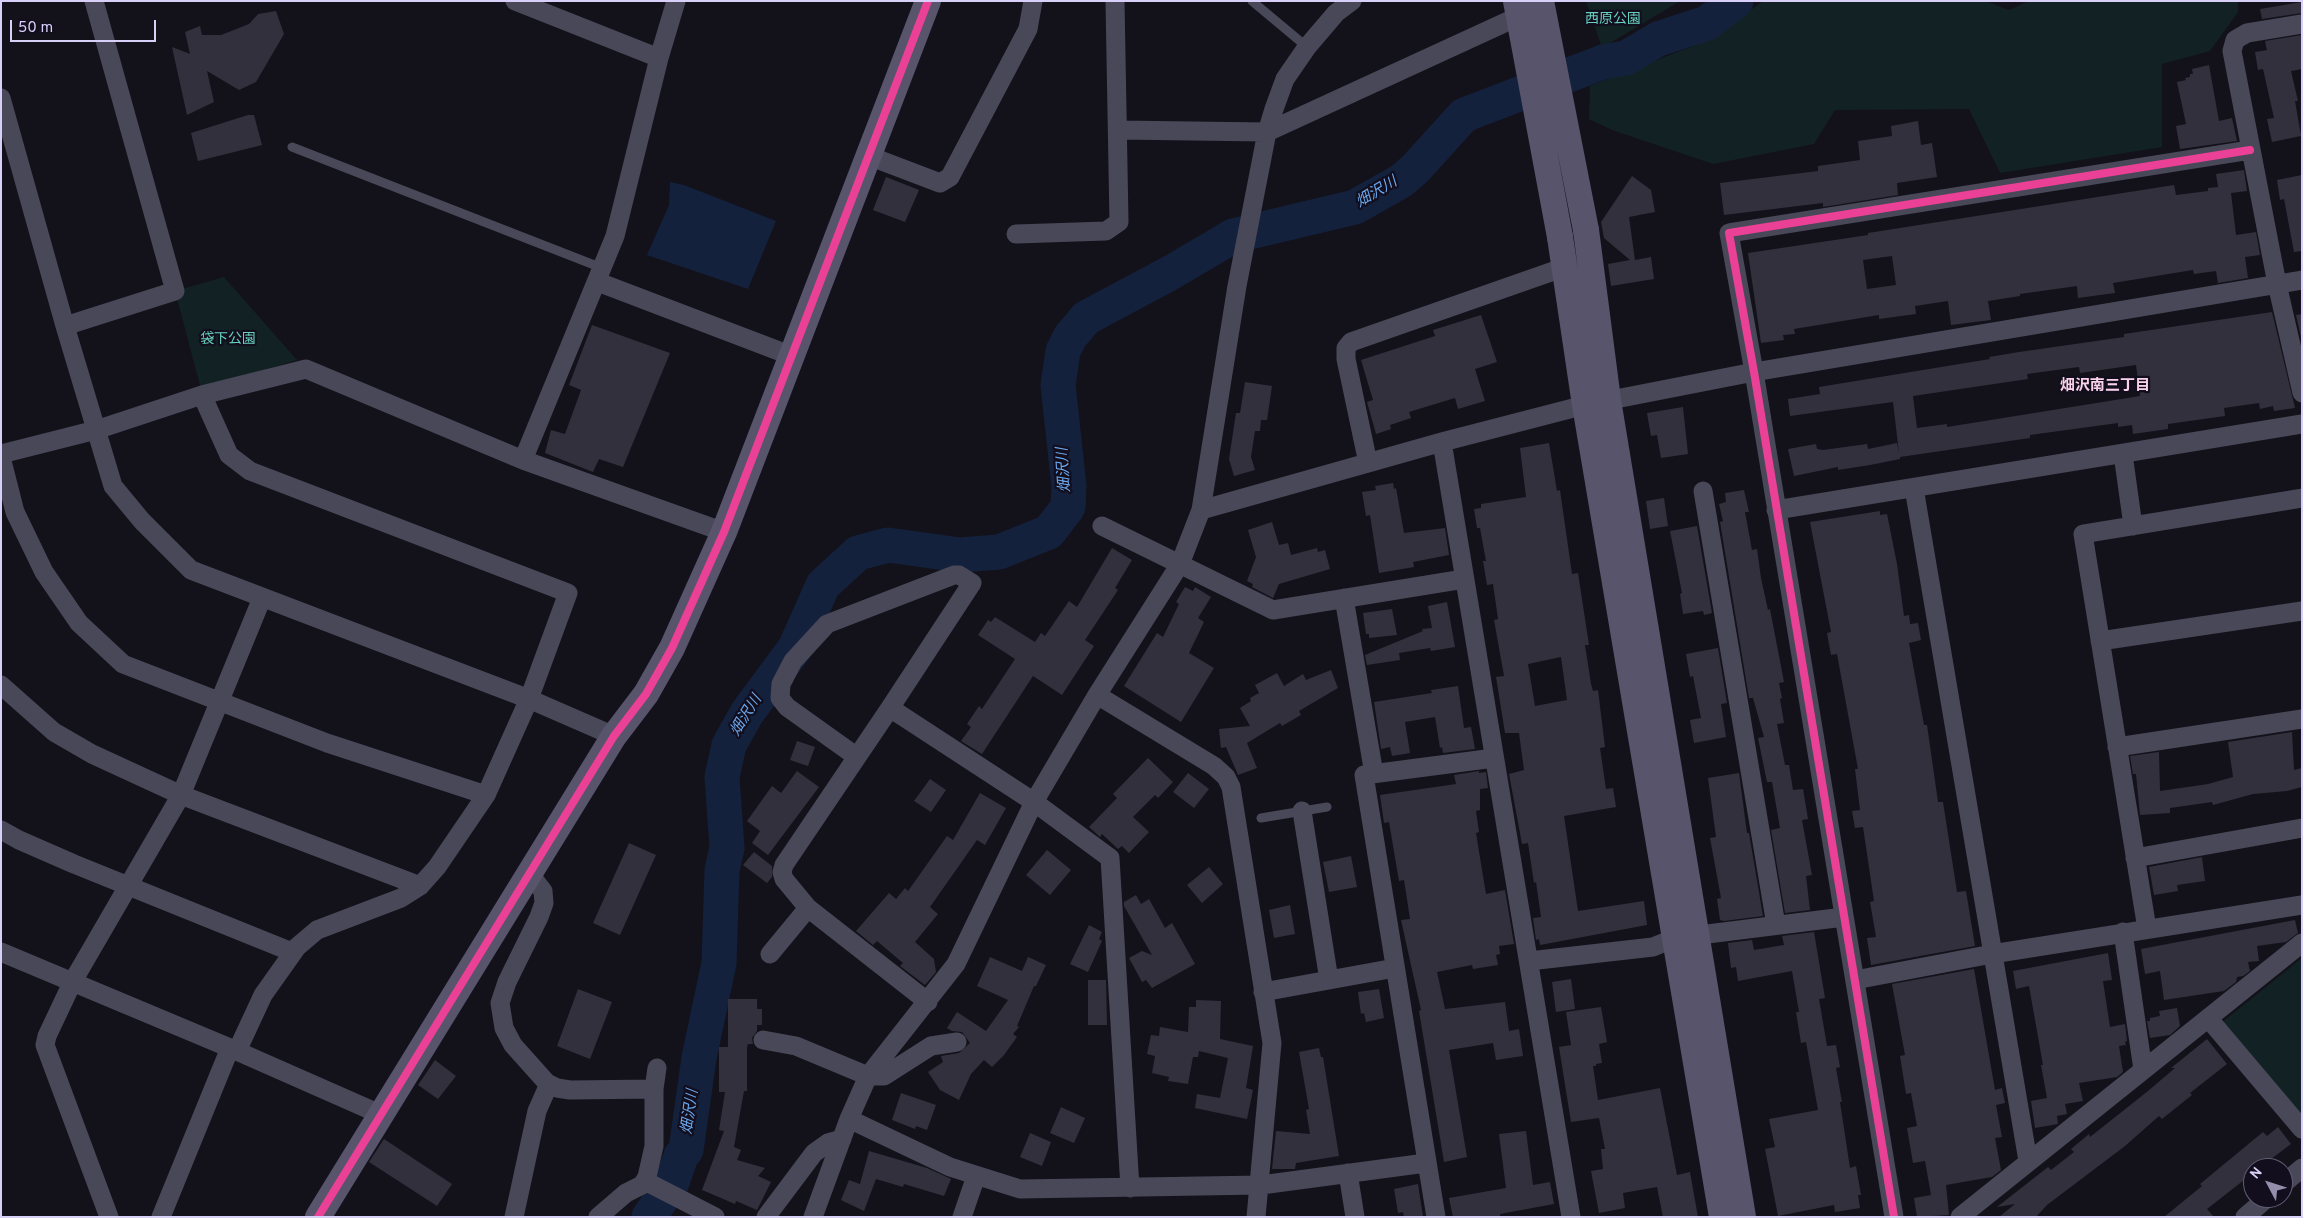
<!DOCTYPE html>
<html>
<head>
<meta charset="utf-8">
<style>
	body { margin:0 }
	#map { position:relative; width:2303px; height:1218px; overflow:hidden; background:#13121a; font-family:Overpass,sans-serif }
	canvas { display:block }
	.frame { position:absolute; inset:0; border:2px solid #d8d0f9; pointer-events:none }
	.north { position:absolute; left:2243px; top:1158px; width:50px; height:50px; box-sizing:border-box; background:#120e1d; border:1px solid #615c75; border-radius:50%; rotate:310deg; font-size:14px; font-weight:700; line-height:20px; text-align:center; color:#d8d0f9 }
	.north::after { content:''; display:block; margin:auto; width:18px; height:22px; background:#938eab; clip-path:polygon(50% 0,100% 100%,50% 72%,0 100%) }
	.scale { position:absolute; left:10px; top:20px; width:146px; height:22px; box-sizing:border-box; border:2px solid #d8d0f9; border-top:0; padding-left:6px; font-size:15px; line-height:18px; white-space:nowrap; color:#d8d0f9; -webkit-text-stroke:4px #120e1d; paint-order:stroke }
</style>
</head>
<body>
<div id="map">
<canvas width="2303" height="1218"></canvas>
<div class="frame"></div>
<div class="north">N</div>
<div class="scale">50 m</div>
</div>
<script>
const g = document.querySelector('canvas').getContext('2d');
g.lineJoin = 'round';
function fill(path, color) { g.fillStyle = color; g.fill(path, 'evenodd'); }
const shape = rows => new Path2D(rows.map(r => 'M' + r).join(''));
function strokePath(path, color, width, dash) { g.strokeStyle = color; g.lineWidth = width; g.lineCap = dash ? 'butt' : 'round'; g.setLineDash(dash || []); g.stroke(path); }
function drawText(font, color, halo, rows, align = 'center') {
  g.font = font + ' Overpass,"Noto Sans JP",sans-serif'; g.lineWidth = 4.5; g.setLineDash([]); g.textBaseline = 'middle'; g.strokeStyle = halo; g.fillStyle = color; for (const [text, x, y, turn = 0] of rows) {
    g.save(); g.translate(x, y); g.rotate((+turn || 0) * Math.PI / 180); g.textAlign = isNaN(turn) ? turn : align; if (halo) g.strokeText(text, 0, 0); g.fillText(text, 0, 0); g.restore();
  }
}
const green = shape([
	[1586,1,1680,1,1602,48],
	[1763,1,1985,1,2009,10,2029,1,2238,1,2238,12,2210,51,2162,64,2162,147,2000,173,1969,109,1835,110,1814,144,1713,164,1612,130,1589,119,1590,86,1711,39],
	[224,277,297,360,201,389,175,291],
	[2302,958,2302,1120,2220,1024]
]);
const water = shape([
	[670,182,684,185,776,221,748,289,647,255,669,205]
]);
const river = shape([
	[649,1217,671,1185,681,1156,686,1150,699,1058,719,963,722,870,727,848,722,777,729,745,747,713,795,648,823,585,858,553,888,545,960,555,999,552,1049,532,1068,507,1069,486,1058,385,1063,351,1070,337,1086,318,1172,272,1233,236,1355,207,1401,181,1415,169,1464,115,1603,62,1626,58,1658,39,1707,23,1736,1]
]);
const building = shape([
	[2302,2,2302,13,2262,19,2260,9],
	[276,11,284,34,256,82,239,90,207,71,214,102,187,115,172,47,190,54,185,32,200,26,202,35,221,35,249,24,258,14],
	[2302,35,2302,69,2291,71,2298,101,2295,101,2301,136,2272,142,2267,119,2274,118,2263,69,2258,70,2255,52,2267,50,2265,41],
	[2209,65,2219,121,2232,118,2237,141,2180,149,2176,126,2186,124,2177,82,2186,80,2185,78,2190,77,2190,74,2193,74,2192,69],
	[248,115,254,115,262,145,198,161,191,133],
	[1918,121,1921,145,1932,143,1937,177,1897,183,1898,195,1823,207,1823,203,1724,215,1720,183,1818,171,1818,166,1860,160,1858,141,1892,136,1891,126],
	[2244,170,2247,191,2231,193,2236,235,2256,232,2260,255,2245,257,2248,278,2218,283,2216,271,2194,274,2193,270,2113,283,2115,293,2078,298,2077,286,2020,294,2020,296,1988,301,1991,320,1951,325,1948,301,1915,306,1916,314,1879,319,1879,315,1794,329,1795,334,1783,335,1784,340,1761,343,1748,253,1868,235,1868,233,2174,185,2176,195,2208,191,2208,188,2218,187,2216,174],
	[1892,256,1896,285,1867,289,1863,260],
	[2302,175,2302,251,2294,252,2284,199,2280,200,2277,180],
	[1632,176,1651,190,1655,212,1629,217,1635,260,1651,257,1654,279,1611,286,1608,264,1630,260,1604,238,1601,222],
	[886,177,919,190,905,222,873,210],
	[2272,312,2295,408,2274,411,2273,406,2260,409,2259,403,2224,408,2225,416,2168,424,2168,429,2133,434,2132,425,2118,427,2118,423,2030,435,2030,438,1900,457,1900,459,1870,465,1838,470,1838,467,1794,476,1788,449,1816,444,1817,449,1823,450,1867,444,1868,449,1897,443,1899,453,1893,402,1790,416,1788,399,1820,394,1819,387,1990,359,1989,357,2019,352,2124,337,2124,334],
	[2136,365,2140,396,1947,427,1947,424,1917,428,1913,396,2028,379,2027,374,2079,367,2080,373],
	[2302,314,2302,342,2296,315],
	[1481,315,1497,362,1475,369,1485,401,1458,409,1455,398,1409,412,1411,418,1390,425,1391,429,1376,434,1367,402,1373,400,1361,360,1435,336,1433,330],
	[592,325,670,353,623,467,599,459,593,472,545,453,551,430,565,434,581,390,569,385],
	[1245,382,1272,386,1267,420,1261,420,1260,431,1255,431,1251,457,1255,470,1234,476,1229,459,1236,413,1240,413],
	[1683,407,1688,454,1661,458,1657,435,1651,436,1647,413],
	[1549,443,1557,491,1560,490,1572,574,1578,573,1589,645,1585,645,1591,684,1593,691,1598,690,1605,747,1600,748,1606,789,1613,788,1616,807,1564,816,1578,911,1644,901,1647,925,1540,945,1539,939,1536,940,1533,918,1541,917,1536,882,1534,883,1528,843,1522,844,1509,774,1524,770,1519,733,1505,733,1496,677,1504,676,1494,620,1498,619,1493,584,1487,585,1483,561,1486,561,1480,528,1477,528,1474,509,1481,508,1481,504,1526,497,1520,448],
	[1561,657,1567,700,1535,706,1528,664],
	[1393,483,1394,489,1396,488,1404,533,1445,528,1449,555,1413,562,1414,567,1379,573,1370,515,1366,516,1362,492,1376,490,1375,486],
	[1744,490,1749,512,1745,512,1752,550,1757,549,1761,578,1768,610,1770,609,1784,682,1779,683,1782,698,1780,699,1784,723,1777,724,1785,765,1789,765,1793,790,1803,789,1808,819,1802,820,1812,875,1806,876,1810,910,1785,913,1771,830,1780,828,1772,782,1767,782,1758,738,1764,737,1753,698,1749,698,1720,522,1723,521,1719,504,1726,502,1725,493],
	[1664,498,1668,526,1650,529,1646,501],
	[1880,511,1880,515,1887,514,1897,564,1904,616,1909,615,1910,624,1918,623,1921,640,1909,643,1924,725,1927,725,1938,802,1943,802,1957,892,1966,891,1975,946,1871,965,1867,938,1876,937,1870,902,1874,901,1863,827,1855,828,1852,811,1860,810,1855,769,1858,769,1837,654,1831,655,1827,633,1831,632,1810,522],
	[1272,522,1279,545,1288,543,1291,555,1317,548,1318,552,1325,550,1330,569,1279,584,1273,598,1252,587,1253,584,1247,581,1256,557,1248,530],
	[1697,526,1712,613,1704,615,1703,611,1683,614,1680,594,1682,593,1670,531],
	[1112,548,1132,560,1115,588,1118,590,1085,640,1094,646,1062,695,1033,676,982,754,961,741,971,727,967,724,979,706,982,709,1015,659,978,635,988,620,991,622,995,617,1035,642,1041,633,1045,636,1069,601,1077,607],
	[1185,587,1193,591,1195,587,1211,597,1198,618,1204,622,1189,653,1214,668,1181,722,1124,686,1157,633,1163,637,1179,604,1176,602],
	[1447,602,1455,647,1431,651,1430,648,1399,653,1400,660,1367,665,1365,655,1423,631,1422,629,1432,628,1428,606],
	[1392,609,1397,635,1369,638,1369,634,1366,634,1363,613],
	[1718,648,1727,703,1721,704,1726,737,1694,743,1690,720,1701,718,1693,676,1690,677,1686,654],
	[1331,670,1338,688,1299,711,1301,715,1282,726,1280,723,1247,743,1257,768,1238,775,1226,747,1221,748,1219,729,1250,726,1240,708,1251,701,1250,698,1259,693,1255,685,1277,673,1284,686,1303,674,1306,680],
	[1458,686,1464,728,1471,727,1475,749,1443,753,1442,747,1440,748,1435,717,1405,722,1410,753,1392,756,1390,747,1381,749,1374,702,1432,693,1431,690],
	[2292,732,2294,770,2302,768,2302,787,2287,791,2253,794,2213,805,2212,802,2170,808,2170,813,2140,815,2136,774,2133,774,2130,756,2159,752,2160,791,2208,784,2233,777,2228,742],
	[797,741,815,747,808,766,790,760],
	[1148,758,1173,782,1158,798,1155,795,1133,817,1149,832,1129,853,1122,846,1118,849,1102,834,1100,837,1089,827,1117,798,1113,794],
	[797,771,819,787,768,855,752,843,760,831,747,821,772,786,781,793],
	[1479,771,1479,773,1486,772,1488,788,1480,789,1480,810,1476,811,1479,832,1476,833,1483,876,1486,894,1505,890,1514,944,1499,946,1500,954,1496,955,1498,965,1473,969,1472,965,1437,972,1445,1009,1505,1002,1509,1031,1519,1029,1523,1056,1496,1060,1493,1043,1449,1050,1467,1157,1444,1162,1419,1011,1421,1010,1401,920,1410,919,1404,880,1399,881,1389,822,1384,823,1380,795,1456,784,1454,775],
	[1188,773,1209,789,1194,808,1173,792],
	[1739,773,1747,833,1749,833,1763,916,1724,921,1720,920,1717,899,1721,898,1710,838,1716,837,1708,778],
	[930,779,946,790,931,812,914,801],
	[980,793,1006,808,985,845,977,840,930,907,938,914,915,942,934,959,936,972,925,985,900,966,903,963,877,941,873,945,856,931,889,893,896,899,905,888,908,891,947,836,953,840],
	[629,843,656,855,620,935,593,923],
	[1047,850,1071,870,1050,895,1026,875],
	[754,852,772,866,772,877,767,883,743,865],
	[1351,856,1357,887,1329,892,1323,862],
	[2202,857,2205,881,2177,885,2178,891,2154,895,2149,867],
	[1209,867,1223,884,1202,903,1187,885],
	[1136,895,1141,904,1149,899,1165,928,1172,923,1195,964,1152,988,1146,980,1142,982,1129,958,1142,951,1152,955,1124,906,1124,902],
	[1290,905,1295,934,1274,938,1269,910],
	[2295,920,2298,933,2286,942,2257,946,2259,961,2248,962,2250,971,2243,976,2237,977,2236,982,2224,991,2164,1000,2160,971,2145,974,2141,949],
	[1089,925,1102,932,1099,939,1102,941,1088,972,1070,964],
	[1814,932,1825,998,1819,999,1827,1046,1836,1045,1840,1067,1836,1068,1842,1102,1840,1102,1850,1168,1856,1166,1861,1195,1858,1195,1860,1208,1835,1212,1834,1205,1778,1216,1765,1149,1775,1147,1769,1119,1818,1110,1806,1042,1801,1043,1796,1012,1799,1012,1792,971,1738,981,1736,967,1731,968,1728,943,1752,940,1754,950,1784,945,1782,936],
	[2108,953,2112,980,2103,981,2110,1027,2125,1024,2127,1041,2125,1042,2126,1045,2119,1046,2123,1072,2117,1077,2079,1083,2083,1101,2065,1104,2067,1114,2057,1116,2058,1124,2035,1128,2031,1101,2047,1098,2041,1065,2043,1065,2029,986,2016,989,2013,971],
	[990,957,1022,971,1028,957,1046,965,1036,986,1034,986,1017,1026,1019,1027,1013,1034,1017,1037,1004,1055,992,1067,984,1060,971,1074,959,1100,940,1090,928,1072,943,1062,941,1056,959,1053,970,1043,962,1032,952,1031,947,1028,957,1012,986,1031,1008,1000,977,986],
	[1974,969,1995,1090,2002,1088,2005,1103,1996,1105,2002,1137,1995,1138,2001,1170,1992,1177,1946,1185,1949,1215,1917,1217,1914,1198,1931,1195,1925,1161,1913,1163,1907,1128,1917,1126,1911,1093,1906,1094,1900,1056,1905,1055,1892,984],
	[1571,979,1575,1009,1556,1012,1552,982],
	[1088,980,1106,980,1107,1025,1088,1025],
	[578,989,612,1002,590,1059,557,1046],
	[1379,989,1384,1018,1366,1022,1364,1013,1361,1014,1358,992],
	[728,999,757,999,757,1009,762,1009,762,1025,757,1025,757,1031,752,1038,753,1044,748,1044,747,1047,747,1091,744,1091,734,1147,741,1150,737,1160,765,1168,758,1176,771,1182,757,1210,736,1201,735,1204,702,1190,724,1131,719,1130,725,1092,719,1092,719,1047,728,1047],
	[1196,1000,1221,1001,1220,1039,1253,1046,1246,1088,1253,1090,1247,1119,1195,1108,1197,1094,1220,1098,1228,1058,1199,1051,1198,1057,1193,1057,1188,1084,1168,1081,1169,1077,1152,1073,1155,1056,1147,1054,1151,1035,1159,1036,1160,1027,1188,1032,1189,1007,1196,1007],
	[1601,1007,1607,1042,1599,1044,1602,1063,1596,1064,1596,1066,1593,1066,1598,1100,1660,1088,1677,1175,1690,1172,1698,1217,1663,1217,1657,1187,1623,1193,1625,1208,1599,1213,1591,1171,1603,1169,1601,1149,1605,1149,1599,1118,1571,1122,1559,1047,1571,1045,1566,1012],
	[2177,1008,2180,1026,2170,1035,2150,1038,2147,1021,2150,1021,2150,1018,2160,1016,2159,1011],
	[2207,1039,2227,1064,2190,1093,2192,1095,2162,1119,2159,1116,2125,1146,2047,1205,2036,1217,1999,1217,2015,1204,1997,1207,2048,1167,2051,1170,2074,1152,2071,1149,2089,1134,2090,1137,2148,1091,2175,1068,2171,1068],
	[1319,1048,1321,1057,1323,1057,1339,1156,1296,1163,1295,1169,1272,1169,1276,1131,1310,1134,1306,1110,1309,1109,1299,1052],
	[435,1060,456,1076,438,1099,418,1085],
	[901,1093,936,1105,927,1130,916,1126,915,1129,892,1120],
	[1061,1107,1085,1118,1074,1143,1050,1133],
	[2278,1127,2291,1144,2259,1168,2253,1168,2253,1173,2207,1209,2214,1217,2164,1217,2202,1186,2200,1184,2263,1132,2267,1136],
	[1526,1131,1533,1185,1550,1182,1554,1204,1500,1214,1500,1217,1453,1217,1449,1198,1506,1188,1499,1134],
	[1030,1133,1051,1142,1042,1166,1020,1157],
	[384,1139,452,1184,437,1206,369,1162],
	[869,1151,927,1168,951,1179,944,1196,904,1184,903,1187,876,1179,864,1211,841,1200,849,1180,860,1184],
	[1418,1184,1423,1217,1404,1217,1403,1212,1398,1213,1394,1189]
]);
const lane = shape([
	[1252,1,1307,47],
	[292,147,602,268],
	[1261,818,1327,807]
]);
const street = shape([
	[515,1,659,58],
	[2302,24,2247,33,2235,40,2232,51,2277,284,2302,393],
	[1,98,65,326,113,486,142,521,191,570,529,699,486,795,437,867,420,886,401,898,317,930,297,947,263,995,237,1051],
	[1118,130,1267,132,1528,12],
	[869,156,940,183,950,177,1028,29,1033,1],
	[1016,234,1106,231,1119,222,1115,1],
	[598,282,792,356],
	[65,326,175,291,94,1],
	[202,395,229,455,250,471,568,593,529,699,614,736],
	[1442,442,1571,1217],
	[1,454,96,430,202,395,306,369,523,460,724,532],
	[2123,454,2133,526],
	[1,457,15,512,44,572,79,623,123,664,327,743,486,795],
	[523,460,615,236,659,58,676,1],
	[1368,463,1346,359,1346,348,1351,342,1565,267],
	[1914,488,2028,1161],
	[1703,491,1776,925],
	[1201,510,1442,442,1585,405,1754,372,2302,280],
	[1776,510,2302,424],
	[1102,526,1273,610,1464,579],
	[1344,598,1374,774],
	[2100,641,2302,611],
	[1,685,54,732,92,754,181,795,420,886],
	[1097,695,1214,766,1226,777,1231,787,1272,1043,1256,1217],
	[890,708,1034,802,1110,858,1130,1188],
	[2117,747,2302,719],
	[857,757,787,707,780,698,781,684,793,661,827,624,954,575,959,575,972,583,890,708,784,865,782,872,784,879,808,908,928,1002],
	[1302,811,1329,980],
	[1,830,19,840,74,864,292,952],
	[2135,858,2302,828],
	[529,873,543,891,544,903,539,917,507,982,500,1003,504,1028,513,1045,547,1083,557,1088,570,1090,654,1089],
	[2147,929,2083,534,2302,498],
	[2123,932,2143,1070],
	[1,952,230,1048,382,1115],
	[770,954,808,908],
	[1529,961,1653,947,1675,938,1844,917],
	[1855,980,1992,954,2302,905],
	[1263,992,1395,968],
	[2208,1018,2302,1129],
	[763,1040,796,1046,868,1076,884,1076,931,1046,957,1042],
	[849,1119,950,1167,1020,1189,1261,1185,1426,1163],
	[1348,1173,1355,1217],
	[645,1181,715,1217],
	[2283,1184,2302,1168],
	[109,1217,45,1045,47,1036,73,981,181,795,262,598],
	[161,1217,230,1048],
	[514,1217,537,1111,549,1084],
	[598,1217,626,1193,642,1185,647,1177,654,1146,654,1089,657,1068],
	[766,1217,814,1153,828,1143,842,1139],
	[813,1217,849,1119,868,1076,956,964,1034,802,1097,695,1180,564,1201,510,1237,286,1267,132,1274,109,1285,79,1307,47,1336,13,1352,1],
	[962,1217,976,1176],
	[1436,1217,1364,775,1494,758],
	[1894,1217,1754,372,1729,233,2250,150],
	[1960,1217,2302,943],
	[2245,1217,2267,1198]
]);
const secondary = shape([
	[1586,230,1608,400,1743,1217],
	[1560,237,1585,405,1722,1217],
	[318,1217,614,736,646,694,672,648,724,532,928,1]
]);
const secondaryBridge = shape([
	[1516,1,1560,237],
	[1541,1,1586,230]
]);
const cycleway = shape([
	[318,1217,614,736,646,694,672,648,724,532,928,1],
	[1894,1217,1754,372,1729,233,2250,150]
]);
const parkNames = [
	["西原公園",1613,20],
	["袋下公園",228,340]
];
const waterNames = [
	["畑沢川",1377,193,-31],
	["畑沢川",1065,470,-94],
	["畑沢川",747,716,-58],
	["畑沢川",691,1112,-82]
];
const neighbourhoodNames = [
	["畑沢南三丁目",2105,387]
];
fill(green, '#122224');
fill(water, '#14213d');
strokePath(river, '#14213d', 35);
fill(building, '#32303c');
strokePath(lane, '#494859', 9);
strokePath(street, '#494859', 19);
strokePath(secondary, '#57546c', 26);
strokePath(secondaryBridge, '#57546c', 26);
strokePath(cycleway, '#ea4096', 8);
drawText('14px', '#66d0bd', '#120e1d', parkNames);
drawText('italic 15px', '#6aa7ed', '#120e1d', waterNames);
drawText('bold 15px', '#f9d2e8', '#120e1d', neighbourhoodNames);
</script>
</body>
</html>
